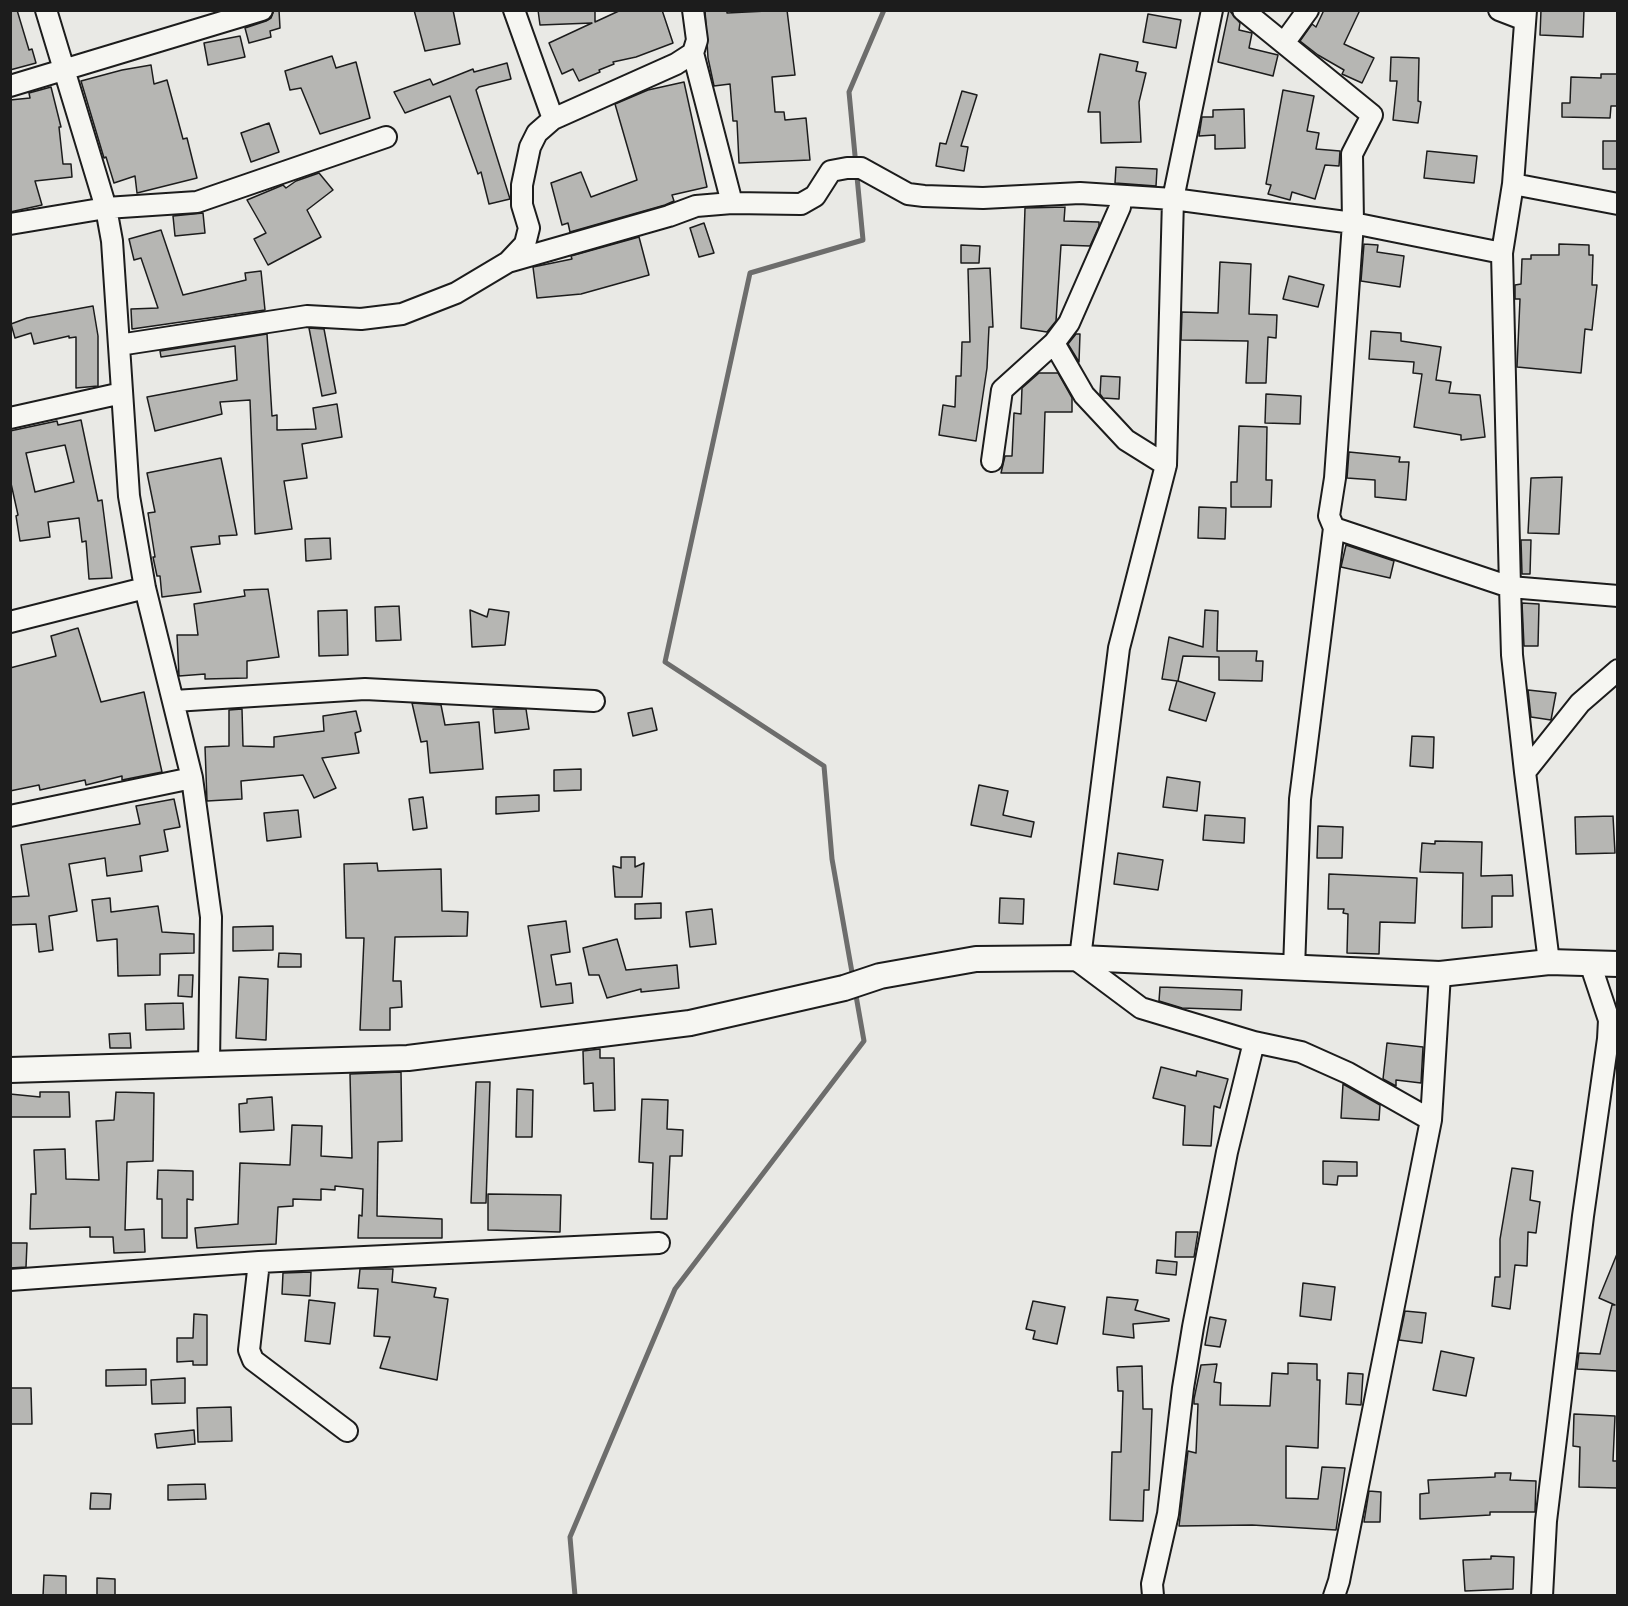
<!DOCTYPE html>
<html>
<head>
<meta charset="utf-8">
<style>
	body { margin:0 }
	#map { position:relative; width:1628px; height:1606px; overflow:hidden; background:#e9e9e5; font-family:"Shantell Sans",sans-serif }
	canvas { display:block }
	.frame { position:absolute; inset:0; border:12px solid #1c1c1c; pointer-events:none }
</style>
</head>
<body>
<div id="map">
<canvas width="1628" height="1606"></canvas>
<div class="frame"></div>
</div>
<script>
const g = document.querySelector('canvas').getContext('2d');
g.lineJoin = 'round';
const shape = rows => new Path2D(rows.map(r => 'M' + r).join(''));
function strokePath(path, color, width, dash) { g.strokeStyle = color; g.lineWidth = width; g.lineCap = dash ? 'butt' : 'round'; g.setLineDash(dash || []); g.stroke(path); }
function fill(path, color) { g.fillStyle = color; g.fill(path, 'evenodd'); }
const stream = shape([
	[853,978,832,859,824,766,665,662,750,273,863,240,849,92,884,10],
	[575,1596,570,1537,675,1289,864,1041,855,990]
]);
const building = shape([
	[10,10,17,10,29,50,32,49,36,63,10,70,10,10],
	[274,10,279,10,280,28,270,31,271,37,249,43,245,28,266,21,271,18,274,10],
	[414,10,453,10,460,44,425,51,414,10],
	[538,10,595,10,595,22,621,10,662,10,673,43,636,57,613,62,614,64,599,70,600,72,579,81,573,69,562,74,549,43,592,23,540,25,538,10],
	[705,10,727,10,727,13,787,10,795,75,772,77,775,112,784,112,785,120,806,118,810,160,739,163,737,121,733,121,730,84,714,86,708,58,705,10],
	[1229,10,1240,23,1239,30,1252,33,1249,48,1278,55,1273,76,1218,62,1229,10],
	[1324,10,1360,10,1344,44,1374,58,1362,83,1342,74,1344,70,1318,55,1300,41,1312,24,1316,27,1324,10],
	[1541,10,1584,10,1583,37,1540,35,1541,10],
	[1148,14,1181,20,1176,48,1143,42,1148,14],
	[240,36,245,57,208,65,204,43,240,36],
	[1100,54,1138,62,1136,71,1146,73,1139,102,1141,142,1101,143,1100,112,1088,112,1100,54],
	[332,56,336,68,356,62,370,118,320,134,301,88,290,90,285,71,332,56],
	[1391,57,1419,58,1418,101,1421,102,1418,123,1393,120,1397,81,1390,81,1391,57],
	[507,63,511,79,479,87,476,90,510,199,489,204,481,172,478,174,450,96,405,113,394,92,430,79,433,85,473,69,474,72,507,63],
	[151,65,154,84,167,80,183,139,187,138,197,178,137,193,135,176,114,183,106,157,104,158,81,81,122,70,151,65],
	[1601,74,1617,74,1617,106,1611,106,1610,118,1562,117,1562,103,1570,103,1571,77,1601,78,1601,74],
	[684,82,707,187,672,195,674,201,665,205,570,232,568,223,562,225,551,183,581,172,591,197,637,180,615,104,648,90,684,82],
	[51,87,61,127,59,127,63,164,71,164,72,177,35,181,42,205,10,212,10,100,30,98,29,93,51,87],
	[1283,90,1314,96,1307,131,1319,133,1316,149,1340,151,1339,166,1325,165,1315,199,1292,192,1290,200,1268,194,1271,185,1266,184,1283,90],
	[962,91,977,95,961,146,968,147,964,171,936,166,940,143,946,144,962,91],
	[1244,109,1245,148,1215,149,1215,135,1199,136,1202,117,1213,117,1213,110,1244,109],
	[269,123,279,152,251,162,241,133,269,123],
	[1603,141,1617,141,1617,169,1603,169,1603,141],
	[1427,151,1477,156,1474,183,1424,178,1427,151],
	[1116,167,1157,169,1156,186,1115,183,1116,167],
	[319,173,333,190,307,210,321,237,268,265,254,239,266,233,247,200,283,185,286,188,296,181,319,173],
	[1065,207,1064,221,1099,222,1099,226,1090,246,1061,245,1056,321,1047,332,1021,328,1025,208,1065,207],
	[203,213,205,233,175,236,173,216,203,213],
	[704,223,714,253,699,257,690,228,704,223],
	[161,230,183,295,246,280,245,273,261,271,265,310,132,329,131,309,158,308,141,258,134,260,129,239,161,230],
	[639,237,649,275,581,294,537,298,533,267,572,259,571,256,639,237],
	[1364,244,1378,245,1377,252,1404,256,1400,287,1361,281,1364,244],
	[1559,244,1589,245,1589,255,1593,255,1592,285,1597,285,1592,330,1585,329,1581,373,1517,367,1520,299,1515,299,1515,285,1521,284,1522,259,1531,259,1531,255,1559,255,1559,244],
	[961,245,980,246,979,263,961,263,961,245],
	[1220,262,1251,264,1249,314,1277,315,1276,338,1268,337,1266,383,1246,383,1248,341,1181,340,1182,312,1218,313,1220,262],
	[990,268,993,327,989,327,987,368,976,441,939,435,943,405,955,407,956,376,961,376,962,342,970,342,968,269,990,268],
	[1289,276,1324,285,1318,307,1283,299,1289,276],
	[93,306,98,336,98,386,76,388,76,337,69,338,69,336,34,344,31,333,15,338,11,324,27,318,93,306],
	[309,328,324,329,336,393,322,396,309,328],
	[1371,331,1401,333,1401,341,1441,347,1436,380,1451,382,1449,393,1480,395,1485,437,1461,440,1461,435,1414,427,1422,374,1413,373,1414,362,1369,359,1371,331],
	[267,334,272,416,277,415,277,430,316,429,313,408,337,404,342,437,302,444,307,478,284,481,292,529,255,534,250,400,220,402,222,414,155,431,147,397,237,380,235,346,161,357,160,351,267,334],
	[1076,334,1080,334,1079,362,1068,344,1076,334],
	[1039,373,1058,373,1072,398,1072,412,1045,412,1043,473,1001,473,1005,456,1012,456,1014,413,1021,414,1022,388,1039,373],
	[1101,376,1120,377,1119,399,1103,398,1100,394,1101,376],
	[1266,394,1301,396,1300,424,1265,423,1266,394],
	[81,420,98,501,102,500,112,578,89,579,86,541,82,542,79,518,48,522,50,537,20,541,16,516,18,515,10,479,10,431,57,421,58,425,81,420],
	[65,445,74,482,35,492,26,453,65,445],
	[1239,426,1267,427,1266,480,1272,480,1271,507,1231,507,1231,482,1237,482,1239,426],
	[1349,452,1400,457,1399,462,1409,462,1406,500,1375,497,1375,480,1347,478,1349,452],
	[221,458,237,535,219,536,220,544,191,547,201,592,162,597,160,576,157,576,153,557,155,557,148,513,155,512,147,473,221,458],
	[1562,477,1559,534,1528,533,1531,478,1562,477],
	[1199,507,1226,508,1225,539,1198,538,1199,507],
	[330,538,331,559,306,561,305,539,330,538],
	[1521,540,1531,540,1530,574,1522,574,1521,540],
	[1346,545,1394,561,1390,578,1341,567,1346,545],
	[268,589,279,657,247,661,247,678,205,679,205,674,179,676,177,635,198,635,194,604,245,596,244,590,268,589],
	[1522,603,1539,604,1538,646,1524,646,1522,603],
	[399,606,401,640,376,641,375,607,399,606],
	[489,609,509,612,505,645,472,647,470,610,487,617,489,609],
	[347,610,348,655,319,656,318,611,347,610],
	[1205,610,1218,611,1217,651,1257,651,1256,661,1263,661,1262,681,1219,680,1219,657,1183,656,1178,681,1215,693,1206,721,1169,710,1177,681,1162,679,1169,637,1203,647,1205,610],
	[78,628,101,702,144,692,162,772,122,780,122,776,86,785,85,780,40,790,39,785,10,791,10,668,56,656,51,636,78,628],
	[1528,690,1556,693,1551,720,1531,717,1528,690],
	[412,703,441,705,445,725,479,722,483,769,430,773,427,741,421,742,412,703],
	[652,708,657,730,633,736,628,713,652,708],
	[242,709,243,746,274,747,274,737,324,731,323,716,356,711,361,731,355,733,359,753,322,758,336,788,314,798,303,775,241,781,242,799,207,801,205,747,229,746,229,710,242,709],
	[493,709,526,709,529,729,495,733,493,709],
	[1412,736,1434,737,1433,768,1410,766,1412,736],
	[581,769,581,790,554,791,554,770,581,769],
	[1167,777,1200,782,1197,811,1163,807,1167,777],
	[979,785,1008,791,1003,815,1034,822,1031,837,971,825,979,785],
	[539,795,539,811,496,814,496,797,539,795],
	[423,797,427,828,413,830,409,799,423,797],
	[174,799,180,827,164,830,168,851,140,856,142,871,107,876,105,858,69,864,77,911,49,916,53,950,39,952,36,924,10,925,10,897,29,896,21,845,140,824,136,806,174,799],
	[298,810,301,837,267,841,264,813,298,810],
	[1205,815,1245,818,1244,843,1203,840,1205,815],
	[1613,816,1615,853,1576,854,1575,817,1613,816],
	[1318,826,1343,827,1342,858,1317,858,1318,826],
	[1435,841,1482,842,1481,876,1512,875,1513,896,1492,896,1492,927,1462,928,1463,873,1420,872,1422,843,1435,844,1435,841],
	[1118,853,1163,860,1158,890,1114,884,1118,853],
	[621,857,635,857,635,867,644,863,642,897,615,897,613,866,621,868,621,857],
	[377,863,378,871,441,869,442,911,468,912,467,936,395,937,393,981,401,981,402,1007,390,1008,390,1030,360,1030,364,938,346,938,344,864,377,863],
	[1329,874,1417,878,1415,923,1380,922,1379,954,1347,953,1348,914,1343,913,1344,909,1328,909,1329,874],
	[110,898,111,912,158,906,162,932,194,934,194,953,160,954,160,975,118,976,117,939,97,941,92,900,110,898],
	[1000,898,1024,899,1023,924,999,923,1000,898],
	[661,903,661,918,635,919,635,904,661,903],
	[712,909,716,944,690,947,686,912,712,909],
	[566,921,570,952,551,955,556,985,571,983,573,1003,541,1007,528,926,566,921],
	[273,926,273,950,233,951,233,927,273,926],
	[617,939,626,970,677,965,679,988,641,992,641,989,607,998,599,975,589,975,583,948,617,939],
	[279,953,301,954,301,967,278,967,279,953],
	[179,975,193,975,192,997,178,996,179,975],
	[239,977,268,979,266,1040,236,1038,239,977],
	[1160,987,1242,990,1241,1010,1182,1008,1159,1001,1160,987],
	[183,1003,184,1029,146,1030,145,1004,183,1003],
	[130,1033,131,1048,110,1048,109,1034,130,1033],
	[1387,1043,1423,1047,1421,1083,1396,1080,1396,1086,1383,1079,1387,1043],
	[600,1049,600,1058,614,1058,615,1110,594,1111,593,1083,584,1084,583,1051,600,1049],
	[1161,1067,1196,1076,1197,1071,1228,1079,1220,1108,1214,1106,1211,1146,1183,1145,1185,1106,1153,1098,1161,1067],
	[401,1072,402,1141,378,1142,377,1216,442,1219,442,1238,358,1238,359,1215,362,1216,363,1189,335,1186,335,1190,321,1189,321,1200,293,1199,293,1206,278,1207,276,1244,197,1248,195,1228,238,1224,240,1163,290,1165,292,1125,322,1126,321,1156,352,1158,350,1074,401,1072],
	[476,1082,490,1082,486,1203,471,1203,476,1082],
	[1343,1084,1380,1105,1379,1120,1341,1118,1343,1084],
	[517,1089,533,1090,532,1137,516,1137,517,1089],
	[40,1092,69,1092,70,1117,10,1117,10,1094,40,1097,40,1092],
	[116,1092,154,1093,153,1161,127,1162,125,1230,144,1229,145,1252,114,1253,113,1237,90,1237,90,1227,30,1229,31,1194,36,1194,34,1150,65,1149,66,1179,99,1180,96,1121,114,1120,116,1092],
	[272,1097,274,1130,240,1132,239,1104,247,1103,247,1099,272,1097],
	[642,1099,668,1100,667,1129,683,1130,682,1156,670,1156,667,1219,651,1219,653,1163,639,1162,642,1099],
	[1323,1161,1357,1162,1357,1176,1338,1176,1337,1185,1323,1184,1323,1161],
	[1512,1168,1533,1171,1530,1200,1540,1202,1536,1233,1528,1232,1527,1266,1515,1265,1510,1309,1492,1306,1495,1277,1500,1277,1500,1239,1512,1168],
	[158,1170,193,1171,193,1200,187,1199,187,1238,162,1238,162,1199,157,1199,158,1170],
	[488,1194,561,1195,560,1232,488,1230,488,1194],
	[1176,1232,1198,1232,1194,1257,1175,1257,1176,1232],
	[10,1243,27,1243,26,1267,10,1268,10,1243],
	[1617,1254,1617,1371,1577,1369,1579,1353,1600,1354,1612,1305,1615,1305,1599,1298,1617,1254],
	[1157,1260,1177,1262,1176,1275,1156,1273,1157,1260],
	[360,1269,393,1269,392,1282,436,1288,434,1297,448,1299,437,1380,380,1368,390,1337,374,1336,378,1289,358,1288,360,1269],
	[311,1272,310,1296,282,1294,283,1273,311,1272],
	[1303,1283,1335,1287,1331,1320,1300,1316,1303,1283],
	[1107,1297,1138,1300,1135,1310,1169,1319,1169,1321,1133,1324,1134,1338,1103,1334,1107,1297],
	[309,1300,335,1303,330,1344,305,1341,309,1300],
	[1033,1301,1065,1307,1057,1344,1033,1339,1035,1331,1026,1329,1033,1301],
	[1405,1311,1426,1313,1422,1343,1399,1340,1405,1311],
	[194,1314,207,1315,207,1365,193,1365,193,1361,177,1362,177,1338,193,1338,194,1314],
	[1210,1317,1226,1320,1220,1347,1205,1345,1210,1317],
	[1441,1351,1474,1358,1466,1396,1433,1390,1441,1351],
	[1288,1363,1317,1364,1317,1380,1320,1380,1318,1448,1286,1446,1286,1498,1318,1499,1322,1467,1345,1468,1336,1530,1252,1525,1179,1526,1188,1451,1196,1453,1198,1404,1194,1404,1194,1399,1201,1365,1217,1364,1214,1382,1221,1383,1220,1405,1270,1406,1272,1373,1288,1374,1288,1363],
	[1142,1366,1143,1409,1152,1409,1149,1490,1144,1490,1143,1521,1110,1520,1112,1452,1121,1452,1123,1391,1118,1391,1117,1367,1142,1366],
	[146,1369,146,1385,106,1386,106,1370,146,1369],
	[1348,1373,1363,1374,1361,1405,1346,1404,1348,1373],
	[185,1378,185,1403,152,1404,151,1380,185,1378],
	[10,1388,31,1388,32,1424,10,1424,10,1388],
	[231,1407,232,1441,198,1442,197,1408,231,1407],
	[1574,1414,1615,1416,1613,1461,1617,1461,1617,1488,1579,1487,1580,1447,1573,1446,1574,1414],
	[194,1430,195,1444,157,1448,155,1434,194,1430],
	[1495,1473,1511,1473,1510,1480,1536,1481,1535,1512,1490,1512,1490,1515,1420,1519,1420,1494,1429,1493,1428,1480,1495,1477,1495,1473],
	[205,1484,206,1499,168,1500,168,1485,205,1484],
	[1369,1491,1381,1492,1380,1522,1364,1522,1369,1491],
	[91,1493,111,1494,110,1509,90,1509,91,1493],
	[1491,1556,1514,1557,1513,1589,1465,1591,1463,1560,1491,1559,1491,1556],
	[44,1575,66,1576,66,1596,43,1596,44,1575],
	[97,1578,115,1579,115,1596,97,1596,97,1578]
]);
const minor = shape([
	[46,10,106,208,112,241,129,496,145,588,192,778,211,917,209,1064],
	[514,10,553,119],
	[693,10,697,40,693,53,732,203],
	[1243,10,1372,115,1352,154,1353,223,1335,478,1329,516,1334,528,1300,799,1294,969],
	[1499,10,1525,20],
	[1526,10,1513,184,1502,253,1510,587,1512,655,1525,772,1549,962],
	[1284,43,1308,10],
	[10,86,262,10],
	[1513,184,1618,204],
	[1120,207,1069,323,1054,343,1084,395,1126,440,1166,465],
	[10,224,106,208,197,202,386,137],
	[508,262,525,244,529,228,522,205,522,185,530,147,537,133,553,119,676,64,693,53],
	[119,345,307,316,361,319,402,314,456,293,508,262,669,216,696,206,732,203,801,204,815,196,831,171,847,168,861,168,908,194,924,196,983,198,1080,193,1173,199,1353,223,1502,253],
	[10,418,122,393],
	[992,461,1002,390,1054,343],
	[1334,528,1510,587,1618,596],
	[10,622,145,588],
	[174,701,365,689,594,701],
	[1525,772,1580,703,1618,670],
	[10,816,192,778],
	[1074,958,1141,1008,1254,1042,1301,1052,1348,1073,1431,1120],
	[1080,958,1119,648,1166,465,1173,199,1212,10],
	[259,1262,249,1350,253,1360,347,1431],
	[10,1280,259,1262,659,1243],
	[1153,1596,1152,1584,1168,1514,1183,1388,1193,1327,1227,1152,1254,1042],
	[1334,1596,1339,1581,1431,1120,1440,974],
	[1542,1596,1546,1521,1583,1216,1608,1039,1609,1020,1590,963]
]);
const tertiary = shape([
	[10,1070,408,1058,690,1023,844,988,880,976,976,959,1080,958,1440,974,1549,962,1618,964]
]);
strokePath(stream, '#6d6d6c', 5);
fill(building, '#b6b6b3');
strokePath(building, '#1c1c1c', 1.5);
strokePath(minor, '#1c1c1c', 24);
strokePath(tertiary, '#1c1c1c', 28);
strokePath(minor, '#f6f6f2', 20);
strokePath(tertiary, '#f6f6f2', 24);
</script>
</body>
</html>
